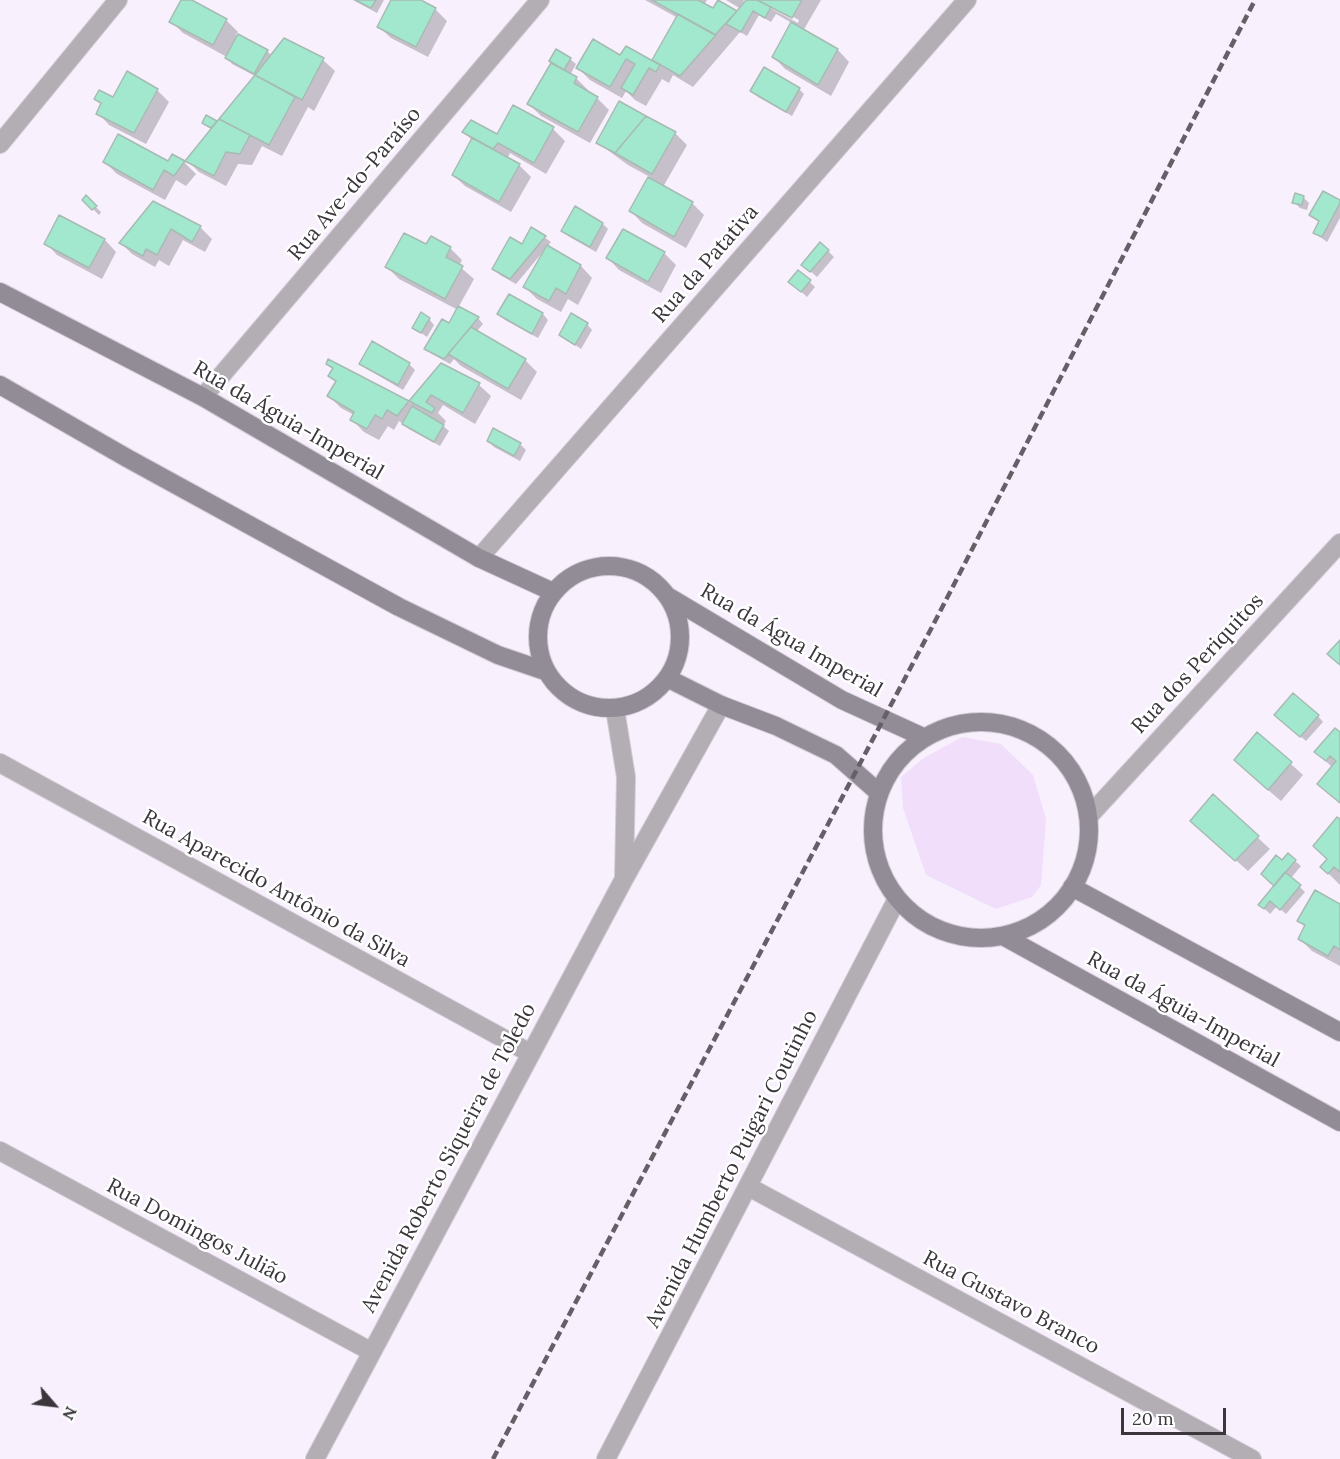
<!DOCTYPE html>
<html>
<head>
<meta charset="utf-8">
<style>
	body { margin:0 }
	#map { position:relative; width:1340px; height:1459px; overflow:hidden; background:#f8f0fd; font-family:Lora,serif }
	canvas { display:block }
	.north { position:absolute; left:24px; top:1375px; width:60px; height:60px; -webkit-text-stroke:4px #fff; paint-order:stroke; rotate:118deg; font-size:16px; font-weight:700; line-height:24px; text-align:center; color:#3a363c }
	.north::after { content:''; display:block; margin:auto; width:21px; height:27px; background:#3a363c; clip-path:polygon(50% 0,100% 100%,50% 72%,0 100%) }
	.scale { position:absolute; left:1121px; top:1408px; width:105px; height:27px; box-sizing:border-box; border:3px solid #3a363c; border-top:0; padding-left:8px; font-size:18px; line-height:21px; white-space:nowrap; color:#3a363c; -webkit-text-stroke:4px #fff; paint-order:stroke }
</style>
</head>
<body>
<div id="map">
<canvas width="1340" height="1459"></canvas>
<div class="north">N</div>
<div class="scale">20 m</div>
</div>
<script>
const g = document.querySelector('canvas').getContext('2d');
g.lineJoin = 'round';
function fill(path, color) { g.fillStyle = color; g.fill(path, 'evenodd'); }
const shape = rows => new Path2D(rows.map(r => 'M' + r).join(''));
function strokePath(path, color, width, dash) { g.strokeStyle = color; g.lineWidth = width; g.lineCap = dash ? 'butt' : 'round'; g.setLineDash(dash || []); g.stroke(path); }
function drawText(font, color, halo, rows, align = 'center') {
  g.font = font + ' Lora,serif'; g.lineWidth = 5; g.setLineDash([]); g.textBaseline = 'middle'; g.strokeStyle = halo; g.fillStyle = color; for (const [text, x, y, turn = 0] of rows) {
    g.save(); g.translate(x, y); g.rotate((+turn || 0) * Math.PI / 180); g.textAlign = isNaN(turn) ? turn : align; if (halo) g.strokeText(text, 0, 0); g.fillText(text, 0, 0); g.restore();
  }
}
const green = shape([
	[962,737,1001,744,1033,775,1046,819,1041,885,1032,897,996,909,926,875,903,808,901,777,924,758]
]);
const shadow = shape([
	[183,0,188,0,226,20,238,32,236,35,267,51,272,56,285,40,323,60,335,71,314,111,308,107,282,156,262,146,252,165,238,164,226,186,199,172,187,160,212,130,204,123,207,117,217,124,255,76,232,64,227,57,183,33,171,21],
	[353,0,384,0,377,13],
	[393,0,418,0,435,9,447,21,428,57,391,38,379,27],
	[645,0,707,0,704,5,713,10,736,12,741,9,726,0,744,0,741,6,748,0,760,0,759,2,798,23,799,20,761,0,821,0,803,31,838,50,849,62,831,96,785,69,774,57,792,23,776,14,771,22,759,15,747,36,740,32,693,87,673,75,669,83,662,79,646,106,635,100,626,91,622,98,590,80,578,68,621,57,652,62,678,18],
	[570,59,576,64,570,75,576,78,588,90,587,92,597,98,609,110,590,143,541,116,529,104,553,63],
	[799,89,804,94,792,116,758,97,752,91],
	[157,90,169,102,146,144,109,125,98,113,102,105,96,99,113,99],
	[553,129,565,141,546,174,510,153,507,159,519,165,531,177,511,212,465,186,453,175,473,141,464,132,497,136],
	[675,133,687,145,663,187,692,203,704,215,686,248,642,223,631,211,650,177,628,165,598,143],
	[105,162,184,162,196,174,186,186,176,180,165,200,117,174],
	[1303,197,1309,203,1307,210,1300,208,1294,202],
	[86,198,101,212,99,215,84,200],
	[1340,202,1340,218,1327,242,1315,233,1320,223,1311,215],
	[153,203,200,227,212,239,205,252,183,240,169,266,159,260,155,267,132,254,121,243],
	[60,217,105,240,116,252,102,279,57,255,46,243],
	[603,224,608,229,596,252,568,236,563,230],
	[532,229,551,242,547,247,581,266,592,278,578,305,568,299,561,312,537,299,525,287,544,253,542,253,516,284,500,275,494,269,522,246],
	[432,238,450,248,462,260,459,266,474,279,458,308,478,318,483,324,476,332,525,360,537,372,521,400,461,366,454,359,450,364,432,354,426,348,449,325,458,310,399,279,387,267,426,246],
	[821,244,834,257,817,277,809,270],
	[664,253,676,265,661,293,619,270,608,258],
	[799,272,815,287,807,297,796,287],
	[510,296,543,314,548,320,538,338,505,320,499,314],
	[429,319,434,325,427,337,414,328],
	[587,324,592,330,581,349,561,335],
	[329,361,410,403,442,365,479,385,491,396,475,424,443,405,438,413,446,421,443,426,449,431,440,446,409,429,399,421,394,430,388,426,379,440,364,432,352,420,354,415,341,408,329,396,337,383,330,376,334,370,328,364],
	[361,364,409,364,415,370,403,390,367,369],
	[488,441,520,444,526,450,520,461,494,447],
	[1318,716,1323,722,1306,741,1281,720],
	[1258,734,1303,775,1281,801,1247,772],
	[1340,734,1340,803,1333,768,1316,752],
	[1213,796,1270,849,1248,871,1204,832],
	[1340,821,1340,885,1322,867,1329,859],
	[1288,855,1301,866,1291,878,1305,892,1286,914,1277,906,1270,914,1260,904,1276,886,1282,862],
	[1340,906,1340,966,1312,951,1300,939,1306,928,1299,921]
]);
const building = shape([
	[181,0,192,0,227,19,213,45,169,22,181,0],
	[355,0,376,0,371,8,355,0],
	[391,0,421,0,436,8,416,47,377,27,391,0],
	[652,0,698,0,713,8,718,0,737,11,715,35,652,0],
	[746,0,757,0,771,7,765,18,753,11,741,32,726,24,746,0],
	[757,0,802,0,792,18,757,0],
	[678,14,716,35,680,76,652,60,678,14],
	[791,22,838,49,818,85,772,57,791,22],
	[238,34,268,50,254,74,225,58,238,34],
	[284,38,324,58,302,100,255,75,284,38],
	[593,39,620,55,626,46,660,65,656,72,649,68,633,95,621,88,635,64,626,59,610,87,576,68,593,39],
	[556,49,571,58,564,70,549,61,556,49],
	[551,63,577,77,574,83,598,97,578,132,527,104,551,63],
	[764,67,800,88,786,112,750,91,764,67],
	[127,71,158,89,134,133,96,114,101,103,94,99,99,90,113,97,127,71],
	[255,75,295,97,269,145,219,119,255,75],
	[619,101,646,116,615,153,596,143,619,101],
	[513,105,554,127,534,163,498,143,493,149,462,132,471,120,497,134,513,105],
	[206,115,217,121,211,128,202,123,206,115],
	[646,116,676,132,652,174,615,153,646,116],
	[219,119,250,135,240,154,226,152,214,176,185,161,219,119],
	[118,134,168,161,172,154,185,161,174,176,164,170,153,190,103,162,118,134],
	[472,138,520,164,499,202,452,175,472,138],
	[648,177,693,202,674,237,629,211,648,177],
	[1323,191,1340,200,1340,203,1322,237,1313,233,1319,221,1309,215,1323,191],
	[1295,193,1304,196,1302,205,1292,203,1295,193],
	[86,195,97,206,92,210,82,200,86,195],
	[153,201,201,226,192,242,171,229,157,255,146,249,143,256,119,243,153,201],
	[575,206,603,223,590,247,561,231,575,206],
	[59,215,105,239,89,268,44,244,59,215],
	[531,227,546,236,510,279,492,269,510,237,522,244,531,227],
	[623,229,665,252,648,282,606,258,623,229],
	[404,233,426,244,431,236,451,247,446,257,463,266,445,299,385,267,404,233],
	[820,242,829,250,810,272,801,265,820,242],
	[547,245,581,265,566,294,556,288,549,301,523,287,547,245],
	[798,270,811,280,801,292,788,282,798,270],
	[509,294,543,313,532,334,497,314,509,294],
	[458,306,479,317,444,359,424,349,442,319,449,323,458,306],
	[421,312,430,318,421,333,412,328,421,312],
	[571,313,588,323,575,345,559,335,571,313],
	[471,327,526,359,508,389,448,354,471,327],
	[372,341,410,363,398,385,359,364,372,341],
	[328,359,409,401,397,416,387,410,382,419,375,415,367,429,350,420,354,412,327,396,336,381,328,376,333,368,326,364,328,359],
	[441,363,480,383,463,413,431,395,426,402,435,408,432,413,409,401,441,363],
	[412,406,444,425,434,442,402,424,412,406],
	[493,428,521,443,514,456,487,441,493,428],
	[1340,640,1340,665,1327,654,1340,640],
	[1293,693,1319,715,1300,737,1274,715,1293,693],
	[1335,728,1340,732,1340,803,1317,784,1336,761,1330,756,1326,761,1314,752,1335,728],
	[1257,732,1292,762,1268,790,1234,760,1257,732],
	[1213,794,1259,836,1235,861,1190,821,1213,794],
	[1337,817,1340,819,1340,872,1334,867,1328,874,1320,867,1327,859,1313,846,1337,817],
	[1288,853,1296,860,1274,886,1261,874,1276,855,1282,860,1288,853],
	[1285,872,1301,885,1280,910,1270,901,1264,909,1258,905,1285,872],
	[1315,890,1340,904,1340,950,1334,946,1328,956,1298,939,1305,925,1297,921,1315,890]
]);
const street = shape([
	[0,144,118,0],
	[203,397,540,0],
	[479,558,967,0],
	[615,709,626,777,624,877],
	[0,763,530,1053],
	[1090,815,1340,543],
	[0,1151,372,1352],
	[749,1187,1252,1459],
	[315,1459,624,879,721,705],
	[606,1459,897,899]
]);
const secondary = shape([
	[0,292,203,397,479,558,553,592],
	[0,385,127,458,399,607,498,655,545,671],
	'538 637a71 71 0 1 1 142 0a71 71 0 1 1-142 0Z',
	[669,597,842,700,923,737],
	[667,678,721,705,776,726,836,755,878,792],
	'873 830a108 108 0 1 1 216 0a108 108 0 1 1-216 0Z',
	[1072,887,1340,1032],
	[1005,937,1340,1122]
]);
const rail = shape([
	[493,1459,931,629,1255,0]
]);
const streetNames = [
	["Rua Ave-do-Paraíso",355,184,-50],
	["Rua da Patativa",706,264,-49],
	["Rua da Águia-Imperial",288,421,30],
	["Rua da Água Imperial",791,641,30],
	["Rua dos Periquitos",1198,664,-47],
	["Rua Aparecido Antônio da Silva",276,889,29],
	["Rua da Águia-Imperial",1183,1010,29],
	["Avenida Roberto Siqueira de Toledo",449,1158,-62],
	["Avenida Humberto Puigari Coutinho",732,1169,-63],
	["Rua Domingos Julião",197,1232,28],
	["Rua Gustavo Branco",1011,1303,28]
];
fill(green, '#f0defa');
fill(shadow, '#0003');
fill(building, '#a2e8cf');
strokePath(building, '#a7bbb3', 1.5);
strokePath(street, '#d2cbd6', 20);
strokePath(secondary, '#d2cbd6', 20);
strokePath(street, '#b2aeb4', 18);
strokePath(secondary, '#928c96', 18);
strokePath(rail, '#656068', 4.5, [9, 4.5]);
drawText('21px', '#3a363c', '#fff', streetNames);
</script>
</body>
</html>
